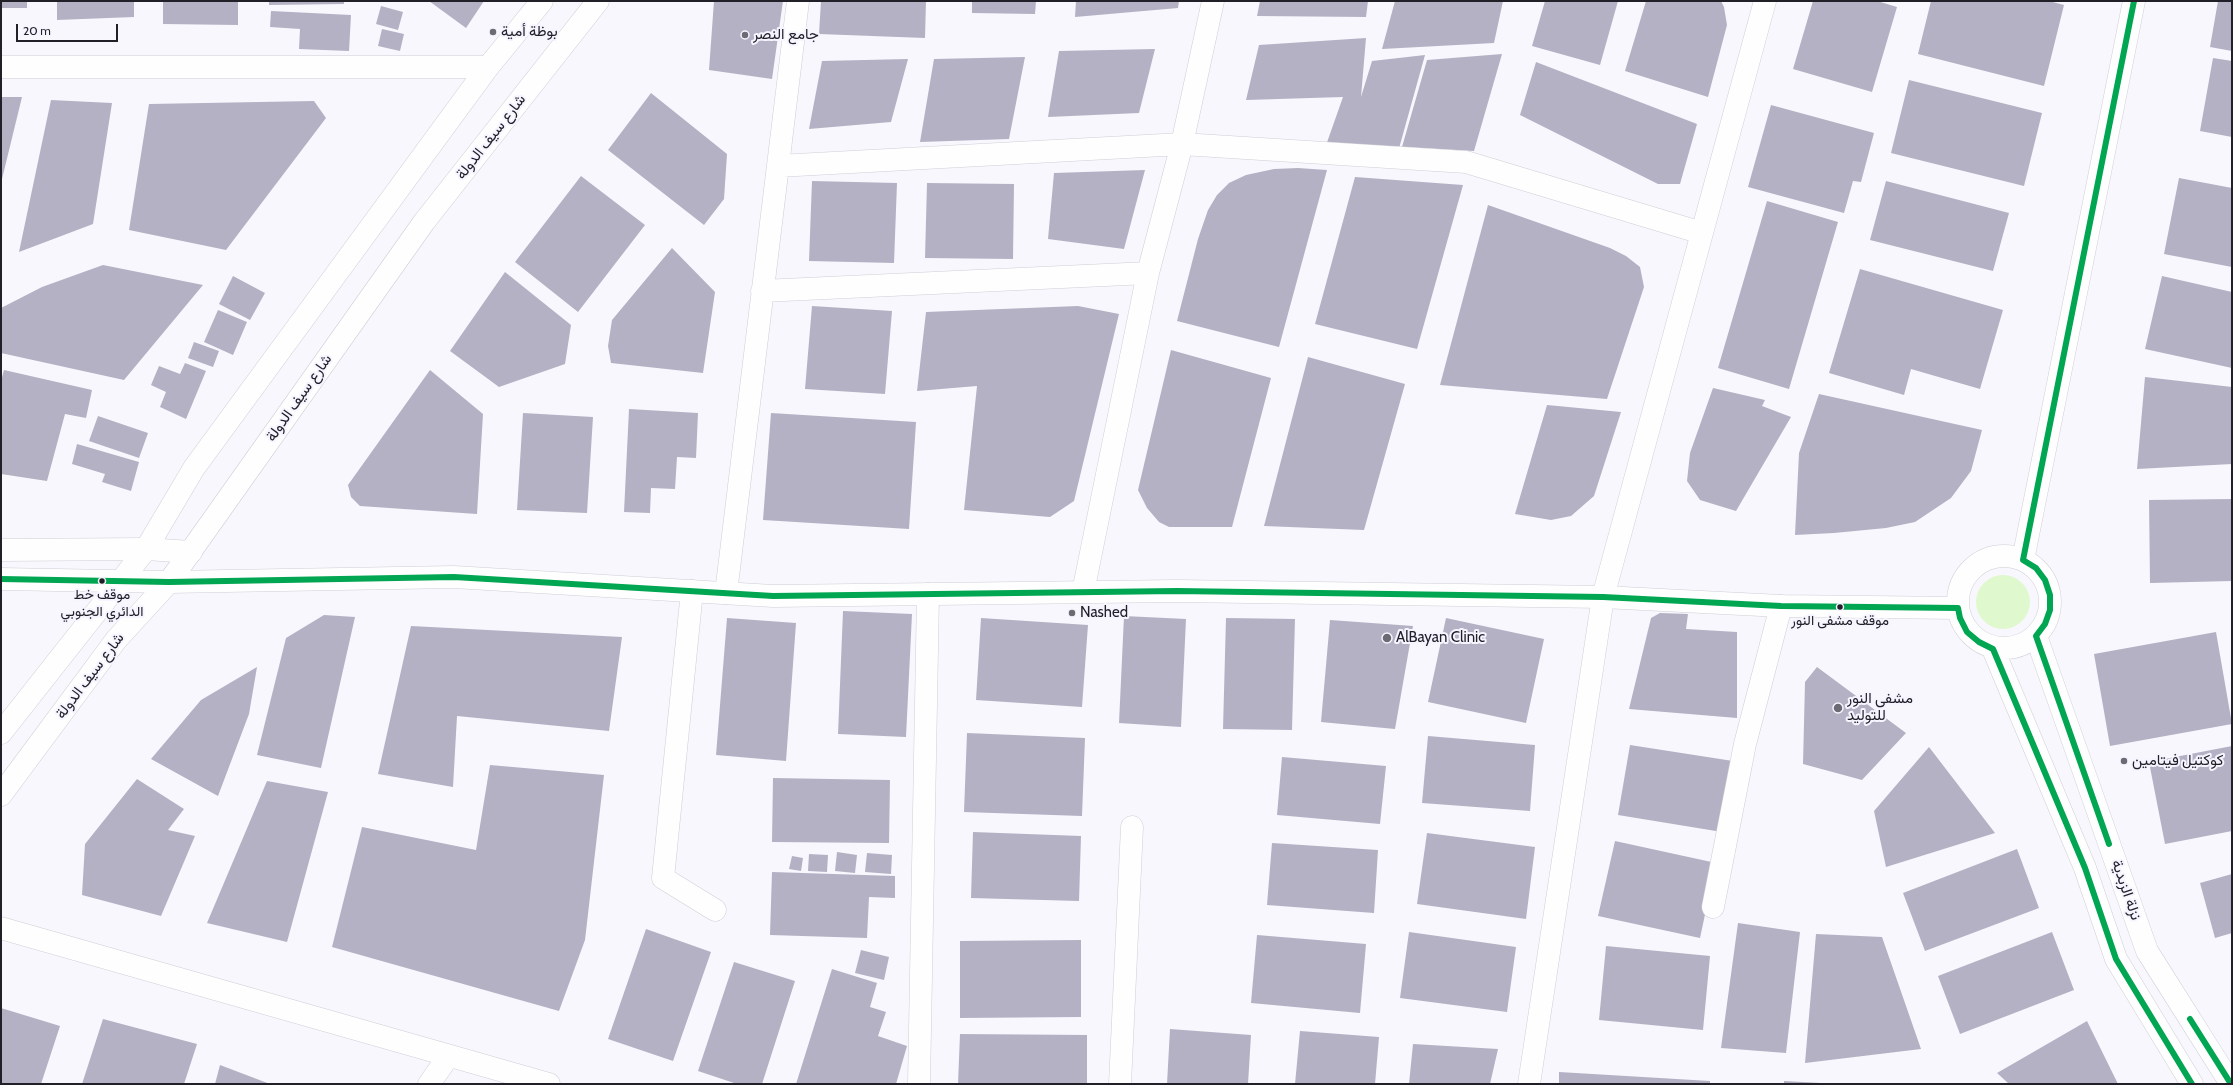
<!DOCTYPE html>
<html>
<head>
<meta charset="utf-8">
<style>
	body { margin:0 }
	#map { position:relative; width:2233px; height:1085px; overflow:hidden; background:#f8f7fd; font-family:Cabin,sans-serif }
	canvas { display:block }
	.frame { position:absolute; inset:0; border:2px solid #212029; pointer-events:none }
	.scale { position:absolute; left:16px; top:24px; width:102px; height:18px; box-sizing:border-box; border:2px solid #212029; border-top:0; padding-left:5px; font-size:12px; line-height:14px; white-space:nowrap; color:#212029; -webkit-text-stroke:3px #f6f5ff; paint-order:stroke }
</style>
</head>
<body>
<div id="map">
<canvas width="2233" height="1085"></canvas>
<div class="frame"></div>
<div class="scale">20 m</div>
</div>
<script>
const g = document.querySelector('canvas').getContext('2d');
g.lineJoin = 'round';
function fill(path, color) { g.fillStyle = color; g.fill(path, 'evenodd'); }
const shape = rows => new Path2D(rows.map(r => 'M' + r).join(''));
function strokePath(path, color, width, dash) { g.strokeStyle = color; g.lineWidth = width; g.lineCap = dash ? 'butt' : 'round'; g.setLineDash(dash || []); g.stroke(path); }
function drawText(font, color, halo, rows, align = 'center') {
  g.font = font + ' Cabin,Vazirmatn,sans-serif'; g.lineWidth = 4; g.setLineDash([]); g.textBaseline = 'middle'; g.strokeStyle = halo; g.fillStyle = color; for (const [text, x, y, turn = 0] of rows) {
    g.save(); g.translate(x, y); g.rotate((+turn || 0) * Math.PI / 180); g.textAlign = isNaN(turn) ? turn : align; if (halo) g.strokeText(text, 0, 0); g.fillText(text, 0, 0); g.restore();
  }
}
const green = shape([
	'1976 602a27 27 0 1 1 54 0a27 27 0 1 1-54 0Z'
]);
const building = shape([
	[1,1,27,1,27,8,1,8],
	[57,1,134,1,134,17,57,20],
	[163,1,238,1,238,25,163,24],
	[269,1,344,1,344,4,269,5],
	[429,1,484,1,466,28],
	[714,1,783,1,772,79,709,70],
	[821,1,926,1,925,38,819,34],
	[972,1,1036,1,1035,14,972,13],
	[1076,1,1179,1,1178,8,1075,17],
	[1260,1,1368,1,1366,17,1257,16],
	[1395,1,1503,1,1494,43,1382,49],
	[1545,1,1618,1,1600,65,1532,46],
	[1646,1,1721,1,1724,7,1727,25,1708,97,1625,71],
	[1813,1,1877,1,1897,7,1872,92,1793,69],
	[1931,1,2049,1,2064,5,2044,86,1918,54],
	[2218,1,2232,1,2232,51,2210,47],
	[381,6,403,12,398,30,376,24],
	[271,11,351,15,349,51,299,49,300,29,270,27],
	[382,29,404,34,400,51,378,46],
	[1366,38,1361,97,1372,61,1425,55,1398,152,1325,148,1343,97,1246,100,1259,45],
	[1155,49,1139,113,1048,117,1059,51],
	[1502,54,1474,151,1402,147,1427,60],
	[1025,57,1009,139,920,142,934,59],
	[2213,58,2232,61,2232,137,2200,131],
	[908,59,891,122,809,129,822,61],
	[1536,62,1697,124,1680,184,1658,184,1520,115],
	[1909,80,2042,113,2024,186,1891,153],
	[651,93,727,154,724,199,704,225,608,150],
	[1,97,22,97,2,179,1,179],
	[51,100,112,103,93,224,19,252],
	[314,101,326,118,226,250,129,230,149,104],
	[1771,105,1874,133,1861,182,1853,181,1844,213,1748,187],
	[1298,168,1327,170,1279,347,1177,321,1198,239,1208,210,1217,195,1229,183,1246,175,1274,169],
	[1145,170,1124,249,1048,239,1054,173],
	[581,176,645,225,578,312,515,262],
	[1355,177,1463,185,1417,349,1315,324],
	[2179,178,2232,188,2232,267,2164,254],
	[812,181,897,183,894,263,809,261],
	[1886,181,2009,213,1993,271,1870,240],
	[927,183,1014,184,1013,259,925,258],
	[1767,201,1838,222,1789,389,1718,368],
	[1488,205,1610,248,1626,256,1640,267,1644,287,1607,399,1440,385],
	[672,248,715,292,703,373,611,363,608,346,612,320],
	[103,265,203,285,124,380,1,353,1,308,42,287],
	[1860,269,2003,310,1980,389,1911,369,1904,395,1829,373],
	[505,272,571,325,565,364,499,387,450,351],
	[233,276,265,293,250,320,219,304],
	[2162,276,2232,292,2232,368,2145,349],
	[812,306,892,311,885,394,805,389],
	[1078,306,1119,314,1074,501,1050,517,964,510,977,386,917,391,926,312],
	[218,310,247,322,233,355,204,342],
	[194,342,219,351,213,367,188,358],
	[1171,350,1271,378,1232,527,1169,527,1159,522,1147,508,1138,490],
	[1308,357,1405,384,1364,530,1264,526],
	[185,363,206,371,186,419,160,407,166,392,151,385,159,366,180,374],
	[4,370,92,390,86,418,65,414,47,481,1,474,1,381],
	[430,370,483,414,477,514,360,506,351,497,348,485],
	[2145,377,2232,387,2232,464,2137,469],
	[1713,388,1765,400,1762,406,1791,417,1736,511,1700,500,1687,481,1690,453],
	[1819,394,1982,430,1971,471,1951,498,1915,522,1886,528,1834,533,1795,535,1799,453],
	[1547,405,1621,412,1594,496,1571,516,1551,520,1515,514],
	[629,409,698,413,696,458,677,457,675,489,651,488,650,513,624,512],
	[523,413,593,417,587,513,517,510],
	[771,413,916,422,909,529,763,520],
	[98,416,148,433,139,458,89,441],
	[77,444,139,462,131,491,102,482,105,474,72,464],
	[2232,499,2232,581,2150,583,2149,500],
	[843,611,912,614,906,737,838,734],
	[1660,613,1688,614,1686,629,1737,632,1737,718,1629,709,1651,618],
	[324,615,355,617,321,768,257,755,286,638],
	[1124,616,1186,619,1181,727,1119,723],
	[727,618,796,623,786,761,716,755],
	[981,618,1088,625,1082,707,976,700],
	[1226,618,1295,619,1292,730,1223,729],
	[1446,618,1544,639,1526,723,1428,702],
	[1330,620,1413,626,1395,729,1321,722],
	[411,626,622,637,609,731,457,716,453,787,378,774],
	[2216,632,2232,724,2110,746,2094,654],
	[257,667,249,714,218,796,151,759,201,700],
	[1817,667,1906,733,1862,780,1803,764,1805,682],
	[967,733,1085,738,1082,816,964,812],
	[1428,736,1535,745,1530,811,1422,803],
	[1630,745,1733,761,1722,832,1618,815],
	[2232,746,2232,831,2165,844,2149,762],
	[1929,747,1995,833,1886,867,1874,811],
	[1282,757,1386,766,1380,824,1277,815],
	[490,765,604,775,585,940,559,1011,332,947,362,827,476,850],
	[773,778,890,780,889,843,772,842],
	[137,779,184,809,168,830,195,836,161,916,82,895,85,844],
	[267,781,328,792,287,942,207,923],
	[973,832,1081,836,1079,901,971,898],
	[1427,833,1535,847,1526,919,1417,904],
	[1615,841,1716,863,1700,938,1598,916],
	[1272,843,1378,850,1374,913,1267,905],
	[2017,849,2039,908,1925,951,1903,893],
	[837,852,857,855,855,873,835,871],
	[867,853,892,855,891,874,865,872],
	[809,854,828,855,827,872,808,871],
	[792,856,803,858,801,871,789,869],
	[772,872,895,876,895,898,869,897,867,938,770,935],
	[2232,874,2232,933,2215,938,2200,883],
	[1738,923,1800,932,1786,1053,1721,1048],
	[646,929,711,952,673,1061,608,1039],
	[1409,932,1516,947,1507,1012,1400,998],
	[2052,932,2074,990,1960,1034,1938,976],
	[1816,934,1882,937,1921,1049,1805,1063],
	[1257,935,1366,944,1360,1013,1251,1003],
	[1081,940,1081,1017,960,1018,960,941],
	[1606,946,1710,956,1703,1030,1599,1020],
	[861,950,889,957,884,980,855,973],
	[734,962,795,981,762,1084,737,1084,698,1071],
	[832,969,877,983,870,1007,886,1012,878,1036,907,1046,896,1084,796,1084],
	[1,1008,60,1026,41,1084,1,1084],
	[103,1019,197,1044,184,1084,82,1084],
	[2087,1021,2118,1084,2009,1084,1997,1073],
	[1170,1029,1251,1035,1248,1084,1167,1084],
	[1300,1031,1379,1037,1375,1084,1295,1084],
	[960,1034,1087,1035,1087,1084,958,1084],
	[1413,1044,1498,1049,1490,1084,1409,1084],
	[220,1065,270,1084,215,1084],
	[1559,1072,1710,1081,1710,1084,1559,1084],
	[1784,1081,1821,1083,1821,1084,1784,1084]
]);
const minor = shape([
	[1,67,488,67],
	[778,166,1182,144,1466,162,1702,233],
	[762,291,1148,273],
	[692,591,663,878,715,910],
	[1083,592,1148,273,1182,144,1213,1],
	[726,593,798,1],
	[1713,907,1745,744,1781,606],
	[429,1084,448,1057],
	[919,1084,928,594],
	[1120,1084,1132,827],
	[1529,1084,1603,597,1765,1]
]);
const tertiary = shape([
	[1,550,146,549,191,552],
	[1,579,169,582,454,577,773,596,1177,591,1603,597,1781,606,1958,608],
	[1,928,549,1084]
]);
const secondary = shape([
	'1958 602a46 46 0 1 1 92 0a46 46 0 1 1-92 0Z',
	[2023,560,2134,1],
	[2036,636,2147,951,2231,1084],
	[1993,649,2085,868,2116,959,2192,1084]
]);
const primary = shape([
	[1,733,146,549,194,468,488,67,542,1],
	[1,795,116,640,169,582,424,222,598,1]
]);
const bus1 = shape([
	[1,579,169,582,454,577,773,596,1177,591,1603,597,1781,606,1958,608,1960,618,1967,632,1979,642,1993,649,2085,868,2116,959,2192,1084],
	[2109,844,2036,636,2045,624,2050,610,2050,595,2045,580,2036,568,2023,560,2134,1],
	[2190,1019,2231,1084]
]);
const markers = [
	[493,32,4,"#6c6b73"],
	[745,35,4,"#6c6b73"],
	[102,581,3.5,"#212029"],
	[1840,607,3.5,"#212029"],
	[1072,613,4,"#6c6b73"],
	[1387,638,5,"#6c6b73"],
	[1838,708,5,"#6c6b73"],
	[2124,761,4,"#6c6b73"]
];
const busNames = [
	["موقف خط",102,595],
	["الدائري الجنوبي",102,612],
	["موقف مشفى النور",1840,621]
];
const poiNames = [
	["بوظة أمية",501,32],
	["جامع النصر",753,35],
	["Nashed",1080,613],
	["AlBayan Clinic",1396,638],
	["مشفى النور",1847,699],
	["للتوليد",1847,716],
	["كوكتيل فيتامين",2132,761]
];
const streetNames = [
	["شارع سيف الدولة",491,137,-52],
	["شارع سيف الدولة",299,398,-55],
	["شارع سيف الدولة",90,676,-53],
	["نزلة الزبدية",2126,890,71]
];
fill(green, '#dff8cd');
fill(building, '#b4b1c4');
strokePath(minor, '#cfced5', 23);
strokePath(tertiary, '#cfced5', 23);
strokePath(secondary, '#cfced5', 23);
strokePath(primary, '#cfced5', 23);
strokePath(minor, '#fefeff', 22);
strokePath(tertiary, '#fefeff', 22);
strokePath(secondary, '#fefeff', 22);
strokePath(primary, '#fefeff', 22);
strokePath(bus1, '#00a651', 6);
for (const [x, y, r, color] of markers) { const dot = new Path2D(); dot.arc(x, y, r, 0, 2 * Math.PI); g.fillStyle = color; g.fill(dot); strokePath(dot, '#f6f5ff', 1.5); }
drawText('14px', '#212029', '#f6f5ff', busNames);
drawText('15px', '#212029', '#f6f5ff', poiNames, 'left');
drawText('15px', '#212029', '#f6f5ff', streetNames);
</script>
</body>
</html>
